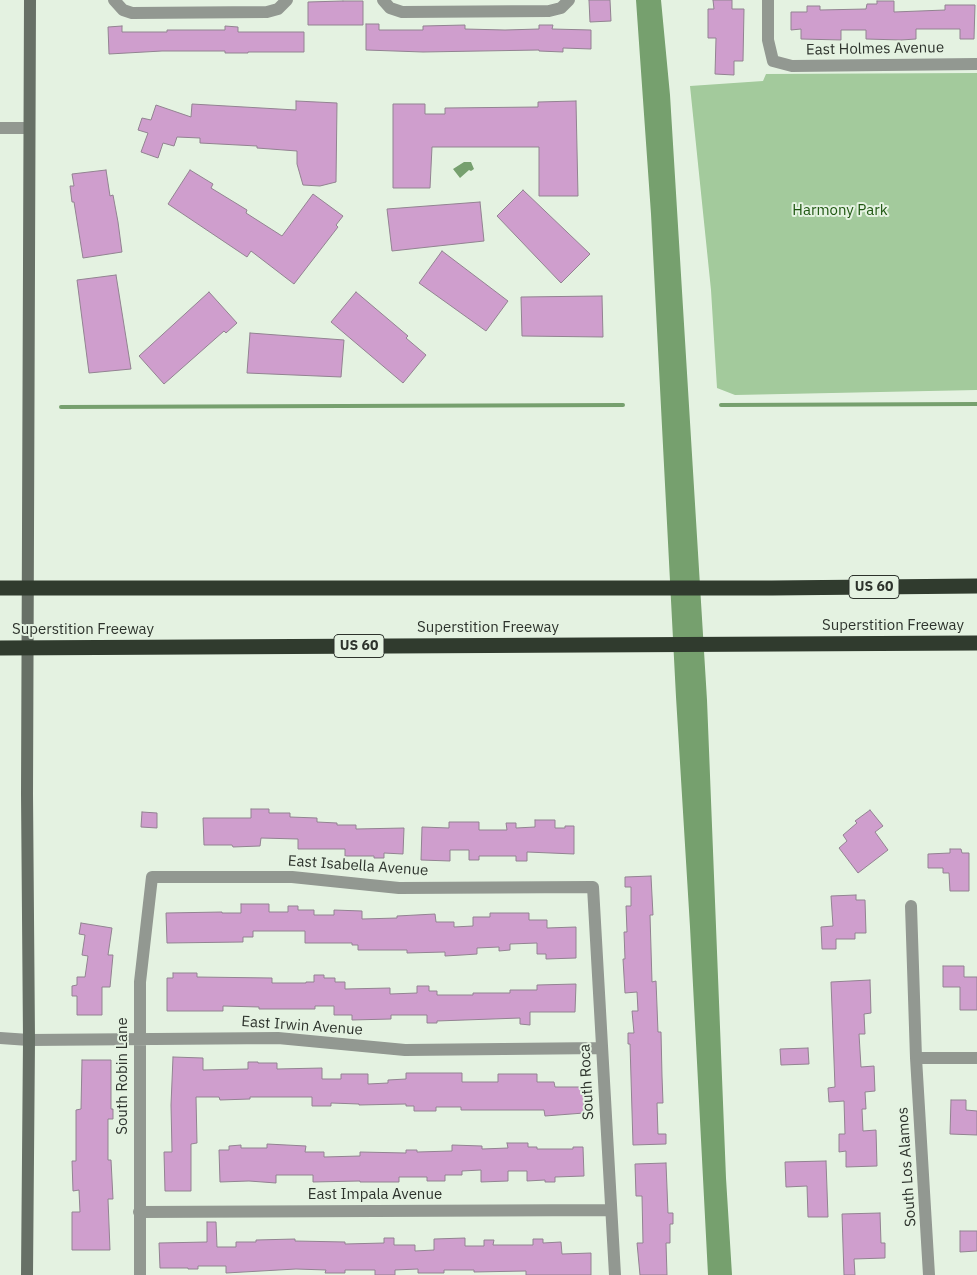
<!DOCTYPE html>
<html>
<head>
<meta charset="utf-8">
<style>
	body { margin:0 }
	canvas { display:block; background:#e4f2e1 }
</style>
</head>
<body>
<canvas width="977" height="1275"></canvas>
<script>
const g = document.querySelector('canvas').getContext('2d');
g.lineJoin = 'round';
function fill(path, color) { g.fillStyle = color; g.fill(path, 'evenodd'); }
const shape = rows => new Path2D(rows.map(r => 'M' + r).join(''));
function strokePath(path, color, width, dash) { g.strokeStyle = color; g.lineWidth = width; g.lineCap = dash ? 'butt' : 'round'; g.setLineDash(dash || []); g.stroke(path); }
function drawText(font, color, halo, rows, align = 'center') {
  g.font = font + ' "IBM Plex Sans",sans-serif'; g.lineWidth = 4; g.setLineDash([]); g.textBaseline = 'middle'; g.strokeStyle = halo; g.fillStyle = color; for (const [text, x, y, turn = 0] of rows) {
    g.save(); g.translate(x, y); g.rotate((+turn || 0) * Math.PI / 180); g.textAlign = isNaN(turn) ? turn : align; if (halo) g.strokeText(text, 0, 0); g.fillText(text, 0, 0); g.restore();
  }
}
const green = shape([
	[977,73,977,390,735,395,717,388,711,290,690,86,763,81,766,74]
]);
const water = shape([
	[636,0,661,0,670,95,707,700,726,1178,732,1275,708,1275,690,927,676,697,651,214],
	[464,162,471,162,474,169,471,171,469,170,460,178,453,169]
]);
const stream = shape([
	[721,405,977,404],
	[61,407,623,405]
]);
const building = shape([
	[589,0,610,0,611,21,590,22,589,0],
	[713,0,732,0,732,9,744,9,743,61,734,61,734,75,715,74,716,38,708,38,708,9,714,9,713,0],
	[343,1,363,1,363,25,308,25,308,2,343,1],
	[877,1,894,1,894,12,945,10,945,5,975,5,974,39,960,39,960,29,916,29,916,39,901,40,866,39,866,30,841,30,841,40,801,39,801,29,791,30,791,12,807,12,807,6,820,6,820,10,866,9,867,4,877,4,877,1],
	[366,24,379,24,379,30,423,30,423,26,465,25,465,29,505,30,539,29,539,25,553,25,552,29,591,30,591,49,563,48,563,52,539,51,539,50,423,52,366,50,366,24],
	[122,26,122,32,167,32,167,30,225,30,225,26,238,27,238,32,304,32,304,52,248,52,248,53,225,53,225,51,162,51,109,54,108,27,122,26],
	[296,101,337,103,336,182,320,186,303,185,297,164,297,151,257,148,257,146,200,143,200,138,177,137,174,146,163,143,158,158,141,152,148,133,138,130,142,118,151,120,156,105,191,117,192,104,296,110,296,101],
	[576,101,578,196,539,196,539,147,432,147,430,188,393,188,393,104,425,104,425,114,445,114,445,108,538,107,538,102,576,101],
	[106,170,110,196,113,195,118,222,122,252,83,258,74,202,72,202,70,186,74,186,72,174,106,170],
	[190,170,213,184,211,188,247,210,246,213,282,236,313,194,343,216,336,225,338,227,294,284,251,251,247,257,168,204,190,170],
	[523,190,590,254,561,283,497,216,523,190],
	[480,202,484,241,392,251,387,209,480,202],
	[442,251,508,301,486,331,419,283,442,251],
	[116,275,131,369,89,373,77,280,116,275],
	[209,292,237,323,226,333,224,331,164,384,139,356,209,292],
	[356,292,408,336,406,338,426,355,403,383,331,322,356,292],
	[602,296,603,337,522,336,521,297,602,296],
	[250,333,344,340,341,377,247,373,250,333],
	[251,809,269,809,269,813,290,813,290,817,317,818,317,822,337,823,337,825,356,825,356,829,404,828,403,854,384,853,384,858,374,858,374,856,345,856,345,849,298,849,298,839,261,838,260,846,233,847,232,845,204,845,203,818,251,818,251,809],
	[870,810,883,826,875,832,888,850,858,873,839,848,847,841,843,835,857,823,855,821,870,810],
	[142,812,157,813,157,828,141,827,142,812],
	[535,820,555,820,555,828,565,828,565,826,574,826,574,854,527,852,527,861,516,861,516,856,479,856,479,860,469,860,469,850,450,850,450,861,421,860,422,827,449,828,449,822,479,822,479,830,507,830,506,823,516,823,516,828,535,827,535,820],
	[950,849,961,849,962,853,969,853,969,891,950,891,949,873,943,873,943,868,928,868,928,854,950,853,950,849],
	[651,876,653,915,650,915,652,982,656,981,658,1032,661,1032,662,1076,663,1103,657,1103,658,1134,666,1134,666,1144,633,1145,630,1044,628,1044,628,1033,634,1033,632,1011,638,1011,637,992,625,993,623,959,625,959,624,932,627,932,626,906,631,906,631,887,625,887,625,877,651,876],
	[856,895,856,900,865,900,866,933,855,933,855,939,836,939,836,949,822,949,821,927,833,926,831,896,856,895],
	[241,904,269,904,269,912,288,912,288,906,298,906,298,910,314,910,314,915,334,915,334,910,362,911,362,919,397,918,397,916,435,914,436,922,454,922,454,927,473,926,473,917,490,917,490,913,529,913,529,920,547,920,547,928,576,927,576,958,546,959,546,954,537,954,537,943,510,944,510,950,499,951,499,947,477,948,477,954,462,955,445,956,445,952,407,953,407,950,358,950,358,945,352,945,352,943,305,943,305,931,253,931,253,937,243,937,243,942,167,943,166,913,222,912,222,913,241,913,241,904],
	[81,923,112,928,108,955,113,955,110,987,102,987,102,1015,77,1015,77,996,72,996,72,986,77,985,77,977,85,977,88,956,82,955,85,935,79,934,81,923],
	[943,966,964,966,964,977,977,977,977,1010,960,1010,960,987,943,987,943,966],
	[173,973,197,973,197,977,272,978,272,983,306,983,306,982,314,982,314,975,324,975,324,978,335,978,335,982,345,982,345,989,390,988,390,994,417,993,417,986,429,986,429,991,437,991,437,995,473,995,473,993,510,993,510,990,537,990,537,985,576,984,575,1012,530,1012,530,1025,520,1024,520,1018,437,1021,437,1023,427,1023,427,1015,391,1015,391,1019,352,1020,352,1015,334,1015,334,1006,315,1006,315,1009,259,1009,259,1007,223,1006,223,1011,167,1011,167,978,173,978,173,973],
	[870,980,871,1013,864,1014,865,1034,859,1034,861,1067,874,1066,875,1091,865,1092,866,1109,862,1109,863,1131,876,1130,877,1166,846,1167,846,1151,839,1152,839,1134,845,1134,844,1101,829,1102,828,1088,835,1087,831,982,870,980],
	[808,1048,809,1064,781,1065,780,1049,808,1048],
	[173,1057,203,1058,203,1070,248,1069,248,1062,258,1062,258,1063,277,1063,277,1069,322,1068,322,1079,341,1079,341,1074,368,1074,368,1084,388,1083,388,1080,406,1079,406,1073,462,1073,462,1082,498,1082,498,1074,537,1074,537,1082,554,1082,555,1087,583,1087,584,1113,545,1116,544,1110,461,1110,461,1107,436,1107,436,1111,414,1111,414,1106,406,1106,406,1104,359,1105,359,1104,331,1103,331,1106,312,1106,312,1097,250,1097,250,1099,220,1100,219,1097,196,1097,197,1143,191,1144,191,1191,165,1191,164,1152,172,1152,171,1105,173,1057],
	[82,1060,111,1060,111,1109,113,1109,113,1119,108,1119,108,1160,111,1160,113,1199,108,1199,110,1250,72,1250,72,1212,80,1212,79,1190,73,1191,72,1161,76,1161,76,1110,81,1109,82,1060],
	[951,1100,966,1100,966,1110,977,1111,977,1135,950,1134,951,1100],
	[507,1143,528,1143,528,1147,537,1147,537,1149,573,1149,573,1147,583,1147,584,1176,555,1177,555,1182,545,1182,545,1180,527,1181,527,1171,508,1171,508,1181,481,1182,481,1170,462,1171,462,1175,445,1175,445,1181,427,1181,427,1177,399,1177,399,1182,360,1182,360,1181,313,1182,313,1175,276,1175,276,1183,249,1181,220,1182,219,1150,229,1150,229,1146,241,1145,241,1148,267,1148,267,1144,306,1146,305,1152,324,1152,324,1157,360,1156,360,1152,406,1153,406,1150,417,1150,417,1152,452,1151,452,1145,482,1146,482,1149,508,1148,507,1143],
	[826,1161,828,1217,808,1217,807,1186,786,1187,785,1162,826,1161],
	[666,1163,668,1213,673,1213,673,1224,670,1224,670,1243,666,1243,667,1275,640,1275,637,1243,643,1243,642,1196,636,1196,635,1164,666,1163],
	[880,1213,881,1243,885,1243,885,1258,854,1259,855,1275,844,1275,842,1214,880,1213],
	[207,1222,216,1222,217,1247,236,1247,236,1242,256,1242,256,1240,295,1239,295,1241,345,1242,345,1244,384,1243,384,1238,394,1238,394,1245,415,1245,415,1251,434,1250,434,1239,465,1238,465,1246,484,1246,484,1240,494,1240,493,1245,533,1245,533,1239,543,1239,543,1243,561,1242,562,1254,591,1253,591,1275,526,1275,526,1271,474,1272,474,1270,444,1270,444,1273,418,1273,418,1269,395,1270,395,1275,375,1275,375,1270,345,1270,345,1273,325,1273,326,1270,296,1269,226,1273,226,1266,198,1266,198,1269,188,1269,188,1268,160,1268,159,1243,207,1242,207,1222],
	[960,1231,977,1231,977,1251,960,1252,960,1231]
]);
const minor = shape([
	[114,0,123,10,132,13,267,12,278,9,287,0],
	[383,0,390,8,402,12,549,11,561,8,569,0],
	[768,0,768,40,773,61,792,66,977,64],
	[0,128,29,128],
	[911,906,916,1058,929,1275],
	[0,1038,29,1040,278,1038,405,1050,602,1048],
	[916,1058,977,1058],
	[139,1212,611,1210],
	[140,1275,140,982,152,877,292,877,399,888,593,887,615,1275]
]);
const secondary = shape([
	[27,1275,29,1040,27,793,30,0]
]);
const motorway = shape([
	[0,588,772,588,977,586],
	[0,648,977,643]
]);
const shields = [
	[874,587,50],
	[359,646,50]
];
const shieldNames = [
	["US 60",874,587],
	["US 60",359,646]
];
const streetNames = [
	["East Holmes Avenue",875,49,-1],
	["Superstition Freeway",893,626],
	["Superstition Freeway",488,628],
	["Superstition Freeway",83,630],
	["East Isabella Avenue",358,866,4],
	["East Irwin Avenue",302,1026,4],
	["South Robin Lane",123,1076,-90],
	["South Roca",587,1082,-93],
	["South Los Alamos",907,1167,-94],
	["East Impala Avenue",375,1195]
];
const parkNames = [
	["Harmony Park",840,211]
];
fill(green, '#a3ca9c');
fill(water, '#76a06e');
strokePath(stream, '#76a06e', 4);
fill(building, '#cf9ecd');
strokePath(building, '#928391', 1);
strokePath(minor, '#929891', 12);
strokePath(secondary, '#677066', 12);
strokePath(motorway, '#303b2e', 15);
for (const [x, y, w] of shields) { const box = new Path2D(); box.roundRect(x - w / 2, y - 11.5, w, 23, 4); g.fillStyle = '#e4f2e1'; g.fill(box); strokePath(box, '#2d332c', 1); }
drawText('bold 14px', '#2d332c', null, shieldNames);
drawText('15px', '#2d332c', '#e4f2e1', streetNames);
drawText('15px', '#1f5712', '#e4f2e1', parkNames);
</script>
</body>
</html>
